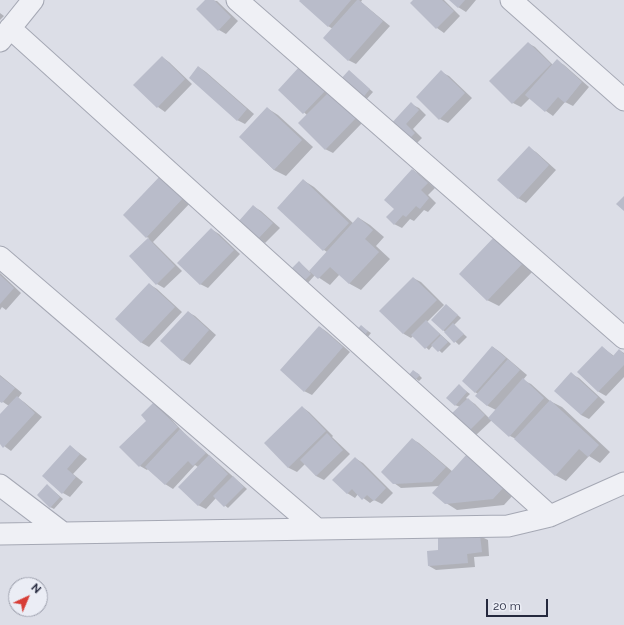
<!DOCTYPE html>
<html>
<head>
<meta charset="utf-8">
<style>
	body { margin:0 }
	#map { position:relative; width:624px; height:625px; overflow:hidden; background:#dcdee7; font-family:Raleway,sans-serif }
	canvas { display:block }
	.north { position:absolute; left:8px; top:577px; width:40px; height:40px; box-sizing:border-box; background:#ebedf5; border:1px solid #9c9fac; border-radius:50%; rotate:44deg; font-size:11px; font-weight:700; line-height:16px; text-align:center; color:#25293e }
	.north::after { content:''; display:block; margin:auto; width:14px; height:18px; background:#d73d36; clip-path:polygon(50% 0,100% 100%,50% 72%,0 100%) }
	.scale { position:absolute; left:486px; top:599px; width:62px; height:18px; box-sizing:border-box; border:2px solid #25293e; border-top:0; padding-left:5px; font-size:12px; line-height:14px; white-space:nowrap; color:#25293e; -webkit-text-stroke:3px #ebedf5; paint-order:stroke }
</style>
</head>
<body>
<div id="map">
<canvas width="624" height="625"></canvas>
<div class="north">N</div>
<div class="scale">20 m</div>
</div>
<script>
const g = document.querySelector('canvas').getContext('2d');
g.lineJoin = 'round';
function fill(path, color) { g.fillStyle = color; g.fill(path, 'evenodd'); }
const shape = rows => new Path2D(rows.map(r => 'M' + r).join(''));
function strokePath(path, color, width, dash) { g.strokeStyle = color; g.lineWidth = width; g.lineCap = dash ? 'butt' : 'round'; g.setLineDash(dash || []); g.stroke(path); }
const shadow = shape([
	[206,0,217,1,238,21,226,34,219,30],
	[301,0,362,0,361,2,390,26,356,64,348,60,333,29,328,26],
	[414,0,444,0,460,16,444,33,437,28,411,3],
	[450,0,476,0,466,12,458,7],
	[0,13,4,16,0,20],
	[528,43,535,47,553,65,557,61,564,65,589,87,573,106,565,102,553,116,546,111,530,98,521,107,513,103,491,81],
	[162,57,169,62,192,84,165,112,158,107],
	[199,67,206,72,254,114,245,124,237,120],
	[300,68,363,122,333,153,325,149,307,115,279,90],
	[349,71,373,92,364,102],
	[441,72,449,76,472,98,448,123,440,119],
	[411,104,419,108,426,115,413,129,422,138,414,146,390,126],
	[267,108,278,115,313,147,286,176,274,170,240,137],
	[529,148,536,152,556,170,526,203,518,198],
	[413,170,420,175,435,188,428,195,436,203,428,212,424,210,414,221,410,219,402,228,394,224],
	[162,175,192,201,153,242,182,271,164,288,157,284,130,256,149,238,146,237],
	[303,180,314,187,354,224,359,218,370,225,384,237,376,246,390,259,361,290,350,284,340,274,330,285,315,275,306,285,299,262,310,272,327,252,324,250],
	[253,206,261,211,280,228,265,243,258,239],
	[211,229,219,234,240,254,208,288,200,284],
	[496,236,535,269,499,306,487,300],
	[0,273,21,293,6,310,2,307,0,310],
	[413,278,421,282,444,305,427,322,451,344,442,353,433,345,429,350,413,336,411,338,404,334,381,311],
	[149,284,157,289,182,312,149,347,142,343,117,319],
	[450,308,461,318,454,325,467,337,459,345,443,330],
	[188,312,195,316,216,335,190,365,182,360],
	[320,327,327,332,350,352,312,395,304,391],
	[362,327,371,333,367,338,363,336],
	[493,347,500,352,527,375,523,380,531,384,550,401,562,407,610,452,600,463,589,456,566,481,555,475,518,440,510,436,492,420,475,436,468,432,460,407,455,405,462,388,470,394,466,398,475,404,489,418,496,410,488,406,477,396,478,394,475,392],
	[602,347,614,356,619,350,624,353,624,377,606,396,599,392,578,372],
	[417,373,422,378,419,381,410,375],
	[571,374,579,378,605,402,589,419,581,415],
	[0,375,22,393,18,398,24,402,42,417,11,451,0,443,0,416,9,406,0,400],
	[153,404,161,408,184,433,247,489,228,508,216,498,206,509,198,505,198,467,195,465,173,489,165,484,148,469,147,470,140,466,147,421],
	[302,407,309,412,333,436,332,437,350,454,324,480,316,476,305,464,297,472,289,468,265,443],
	[412,439,419,443,453,472,468,456,515,493,504,505,457,510,446,503,440,486,401,488,394,483],
	[70,446,87,459,73,474,83,482,70,497,63,493],
	[355,458,363,463,393,493,382,504,374,500,370,503,358,494,355,498,347,493],
	[47,485,63,499,54,509,50,507],
	[480,536,488,540,489,556,474,557,475,567,436,570,429,566,440,551]
]);
const building = shape([
	[205,0,214,0,231,17,218,31,196,9],
	[300,0,351,0,328,27,299,1],
	[357,0,359,0,383,21,348,61,323,38],
	[413,0,442,0,454,11,436,29,410,3],
	[449,0,465,0,458,8],
	[528,42,551,64,512,104,489,81],
	[162,56,185,79,157,108,133,85],
	[557,59,582,82,565,103,558,97,545,112,525,95],
	[198,66,247,109,237,121,189,78],
	[300,66,325,91,303,114,278,90],
	[349,70,370,89,360,101,339,81],
	[441,70,465,93,439,120,416,97],
	[329,92,356,118,325,150,298,123],
	[411,102,419,110,406,124,415,133,406,142,389,126],
	[267,107,302,140,274,170,239,137],
	[529,146,549,165,518,199,497,180],
	[412,169,428,183,421,190,429,198,420,209,416,206,406,217,403,215,394,225,386,217,394,209,384,200],
	[162,174,185,196,146,238,123,215],
	[303,179,349,223,323,251,277,208],
	[624,196,624,211,616,204],
	[253,205,273,223,257,240,238,222],
	[358,217,373,230,365,239,379,252,349,284,330,267,318,279,309,271],
	[211,228,234,250,200,285,177,263],
	[496,235,524,262,487,301,459,274],
	[148,238,175,266,156,285,129,256],
	[299,261,311,274,302,283,289,271],
	[0,275,14,288,0,304],
	[413,277,437,300,403,334,379,311],
	[149,283,175,307,141,343,115,319],
	[446,304,458,315,443,331,431,320],
	[188,311,209,330,182,361,160,341],
	[426,320,440,334,425,349,411,335],
	[453,323,464,334,454,343,444,332],
	[361,325,368,331,363,337,356,331],
	[319,326,343,347,304,392,280,370],
	[441,335,448,342,438,352,431,345],
	[492,346,506,358,475,393,462,381],
	[602,346,613,356,619,349,624,354,624,365,598,392,577,372],
	[508,359,520,370,487,406,475,396],
	[413,370,420,375,415,380,409,375],
	[571,372,598,397,581,415,554,391],
	[0,376,15,388,2,403,0,402],
	[523,378,544,398,509,437,488,418],
	[459,384,467,392,455,406,446,398],
	[17,396,35,413,3,448,0,444,0,414],
	[468,398,485,415,467,433,450,415],
	[550,400,599,445,588,457,579,449,555,476,514,439],
	[153,403,178,427,139,467,119,447,146,421,141,415],
	[302,406,326,431,288,468,264,443],
	[180,429,206,453,193,466,188,461,165,485,145,467],
	[327,433,343,450,316,476,300,460],
	[412,438,446,467,432,482,393,484,381,472],
	[70,445,80,454,67,469,76,477,62,494,42,476],
	[467,454,505,486,493,499,445,504,432,493],
	[209,455,228,474,198,506,178,487],
	[355,457,386,488,374,501,367,495,362,500,352,489,347,494,332,480],
	[233,476,244,487,224,507,213,496],
	[47,484,60,497,50,508,37,495],
	[480,535,482,552,467,554,468,563,428,566,427,551,438,550,438,538]
]);
const street = shape([
	[237,0,624,338],
	[511,0,624,100],
	[10,28,550,516],
	[0,41,33,0],
	[0,257,317,529],
	[0,485,63,533],
	[0,534,508,526,550,516,624,483]
]);
fill(shadow, '#0003');
fill(building, '#b9bcca');
strokePath(street, '#a5a8b4', 23);
strokePath(street, '#eff0f5', 21);
</script>
</body>
</html>
